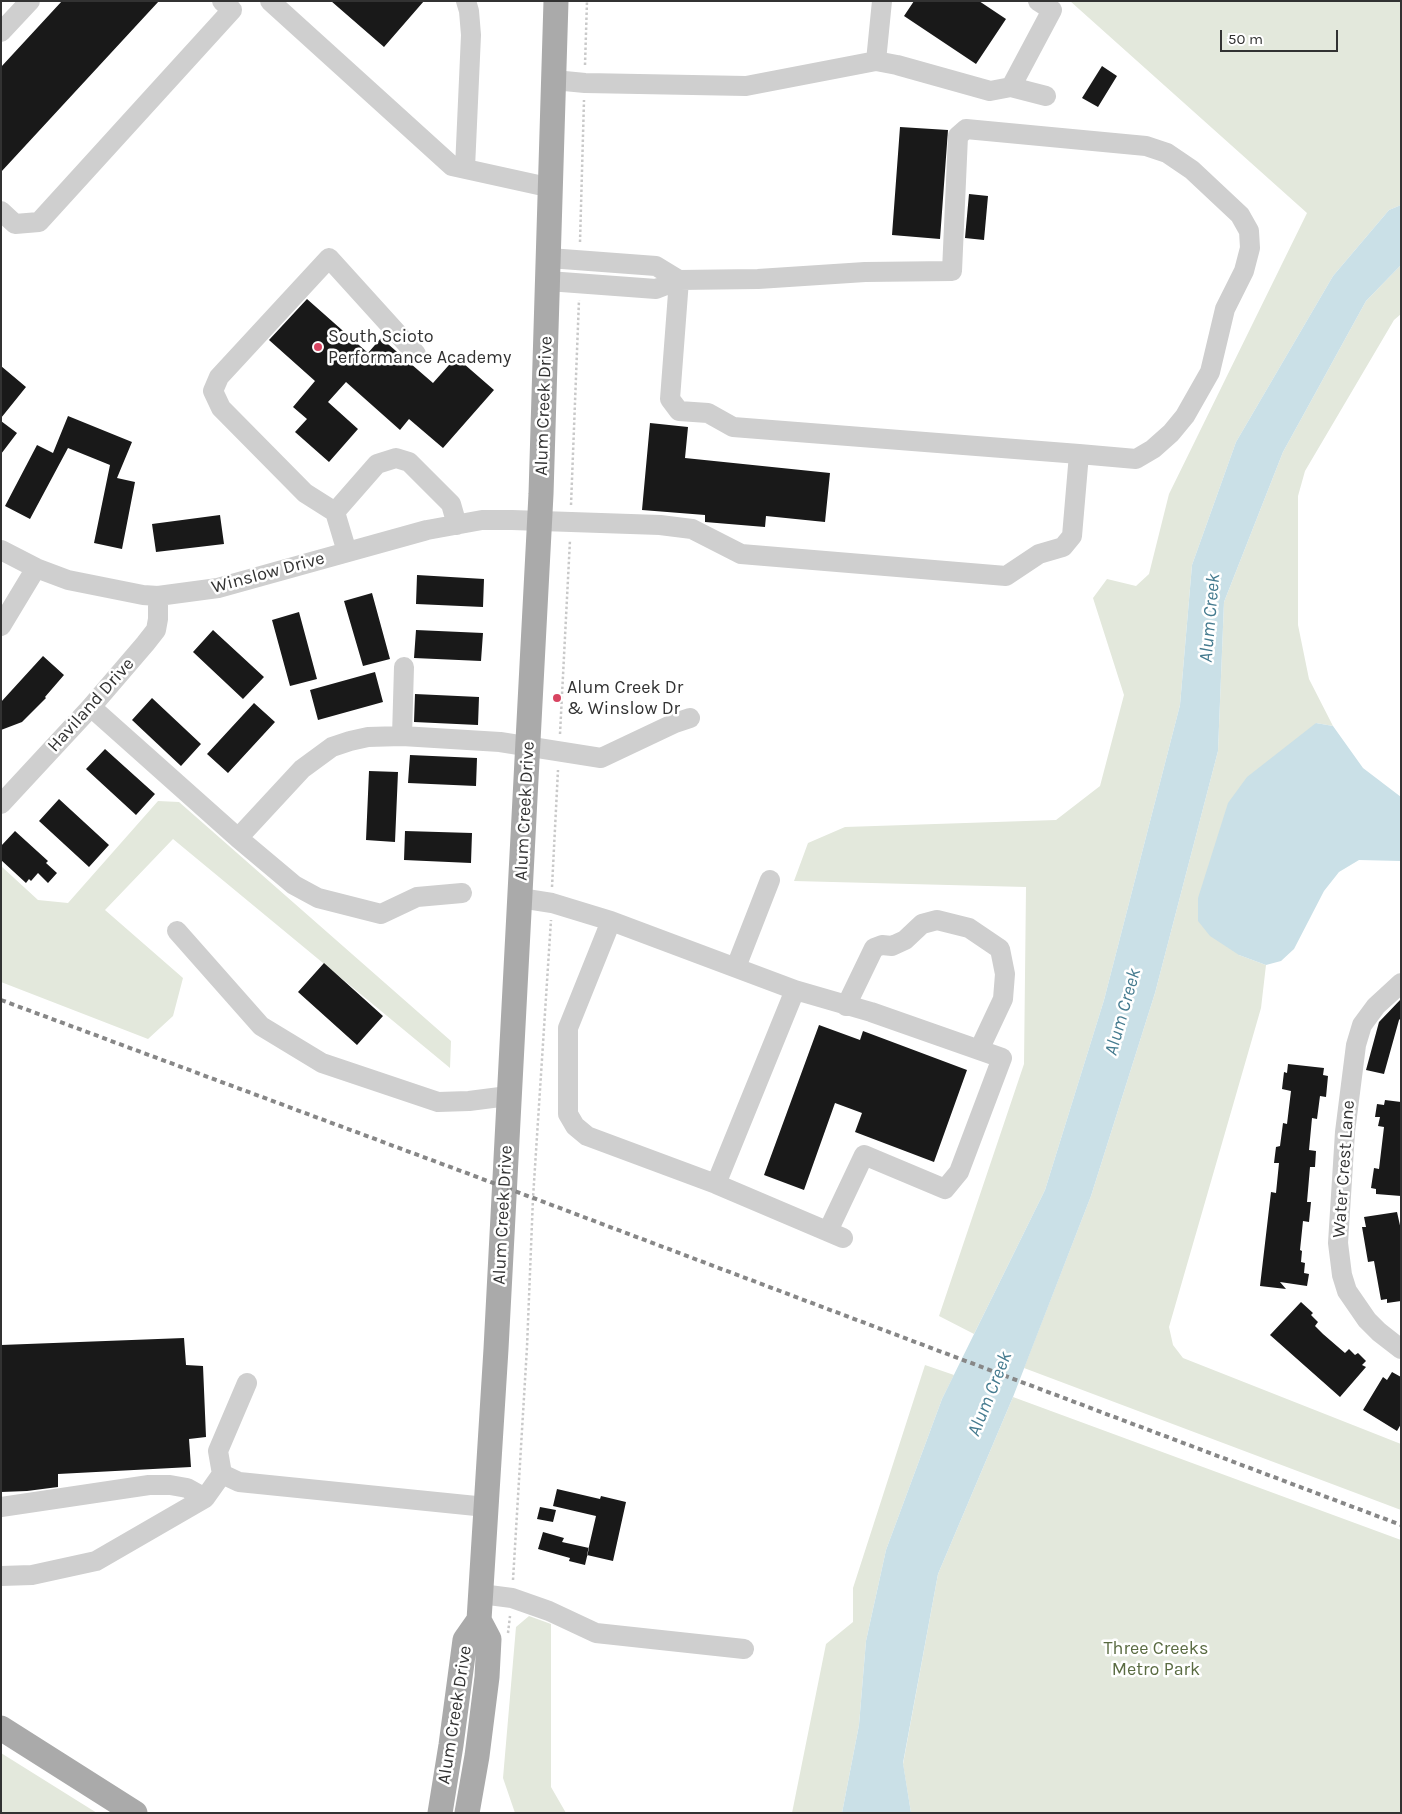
<!DOCTYPE html>
<html>
<head>
<meta charset="utf-8">
<style>
	body { margin:0 }
	#map { position:relative; width:1402px; height:1814px; overflow:hidden; background:#fff; font-family:Karla,sans-serif }
	canvas { display:block }
	.frame { position:absolute; inset:0; border:2px solid #323232; pointer-events:none }
	.scale { position:absolute; left:1220px; top:30px; width:118px; height:22px; box-sizing:border-box; border:2px solid #323232; border-top:0; padding-left:6px; font-size:15px; line-height:18px; white-space:nowrap; color:#323232; -webkit-text-stroke:4px #fff; paint-order:stroke }
</style>
</head>
<body>
<div id="map">
<canvas width="1402" height="1814"></canvas>
<div class="frame"></div>
<div class="scale">50 m</div>
</div>
<script>
const g = document.querySelector('canvas').getContext('2d');
g.lineJoin = 'round';
function fill(path, color) { g.fillStyle = color; g.fill(path, 'evenodd'); }
const shape = rows => new Path2D(rows.map(r => 'M' + r).join(''));
function strokePath(path, color, width, dash) { g.strokeStyle = color; g.lineWidth = width; g.lineCap = dash ? 'butt' : 'round'; g.setLineDash(dash || []); g.stroke(path); }
function drawText(font, color, halo, rows, align = 'center') {
  g.font = font + ' Karla,sans-serif'; g.lineWidth = 5; g.setLineDash([]); g.textBaseline = 'middle'; g.strokeStyle = halo; g.fillStyle = color; for (const [text, x, y, turn = 0] of rows) {
    g.save(); g.translate(x, y); g.rotate((+turn || 0) * Math.PI / 180); g.textAlign = isNaN(turn) ? turn : align; if (halo) g.strokeText(text, 0, 0); g.fillText(text, 0, 0); g.restore();
  }
}
const green = shape([
	[1070,1,1401,1,1401,205,1389,210,1333,276,1236,442,1192,565,1180,705,1104,1000,1045,1190,974,1334,939,1316,1024,1064,1026,887,794,881,808,843,845,827,1056,820,1100,786,1124,695,1093,598,1107,579,1136,586,1149,574,1169,494,1307,213],
	[1401,265,1401,314,1394,320,1305,471,1298,496,1298,625,1309,679,1333,726,1316,723,1239,955,1266,965,1261,1008,1169,1327,1173,1345,1183,1358,1401,1444,1401,1510,1024,1368,1091,1196,1155,993,1218,751,1224,602,1283,452,1366,301],
	[158,801,179,802,451,1041,450,1068,173,839,105,910,183,978,173,1016,148,1039,1,982,1,866,38,900,68,903],
	[925,1365,954,1375,942,1399,886,1550,866,1641,859,1725,842,1813,792,1813,826,1644,853,1622,853,1588],
	[1013,1397,1401,1540,1401,1813,911,1813,903,1764,938,1574],
	[529,1616,551,1624,551,1787,566,1813,515,1813,503,1778,516,1627],
	[1,1753,97,1813,1,1813]
]);
const water = shape([
	[1401,205,1401,265,1366,301,1283,452,1224,602,1218,751,1155,993,1091,1196,1013,1397,938,1574,903,1763,911,1813,842,1813,859,1725,866,1641,886,1550,942,1399,1045,1190,1104,1000,1180,705,1192,565,1236,442,1333,276,1389,210],
	[1316,723,1333,726,1363,768,1401,797,1401,861,1359,860,1339,872,1324,891,1294,949,1281,961,1266,965,1239,955,1210,936,1198,921,1198,898,1228,803,1247,777]
]);
const building = shape([
	[62,1,159,1,1,172,1,67],
	[331,1,424,1,384,47],
	[914,1,979,1,1006,19,976,64,904,16],
	[1102,66,1117,76,1098,107,1082,98],
	[900,127,948,130,940,239,892,235],
	[969,194,988,196,984,240,965,238],
	[307,299,368,353,381,338,433,383,456,357,494,390,443,448,409,419,400,430,346,382,328,402,358,429,329,462,295,432,307,419,293,407,315,381,269,340],
	[1,366,26,387,1,418],
	[68,416,132,442,117,478,135,482,122,549,94,543,110,465,68,448,30,519,5,506,37,445,53,453],
	[1,421,17,433,1,454],
	[650,423,688,427,685,458,830,473,825,522,766,516,765,527,705,522,705,515,642,510],
	[220,515,224,544,156,552,152,524],
	[417,575,484,579,483,607,416,604],
	[372,593,390,659,363,666,344,601],
	[299,612,317,679,290,686,272,620],
	[213,630,264,677,243,699,193,652],
	[416,630,483,633,481,661,414,658],
	[43,656,64,675,45,697,46,698,22,722,1,730,1,702],
	[375,672,383,702,318,720,310,690],
	[415,694,479,697,478,725,414,722],
	[152,698,201,744,181,766,132,720],
	[254,703,275,722,228,773,207,754],
	[105,749,155,794,136,815,86,769],
	[410,755,477,758,476,786,408,783],
	[369,771,398,772,395,842,366,840],
	[59,799,109,845,89,867,39,821],
	[15,831,48,861,46,863,57,873,48,883,38,873,31,881,29,879,26,883,1,860,1,846],
	[405,831,472,833,471,863,404,860],
	[324,963,383,1016,357,1045,298,992],
	[1401,999,1401,1018,1399,1020,1384,1074,1366,1070,1379,1022],
	[819,1025,860,1040,863,1031,967,1070,934,1162,855,1132,862,1113,835,1103,804,1190,764,1175],
	[1288,1064,1324,1068,1323,1075,1328,1076,1326,1097,1320,1096,1317,1119,1312,1118,1309,1150,1316,1151,1315,1167,1310,1167,1307,1202,1311,1202,1309,1222,1303,1221,1300,1250,1302,1251,1301,1262,1305,1263,1304,1273,1309,1274,1307,1286,1280,1282,1286,1289,1260,1286,1271,1192,1276,1193,1279,1163,1274,1163,1276,1147,1280,1146,1283,1123,1287,1124,1291,1091,1282,1089,1284,1072,1287,1073],
	[1385,1100,1401,1102,1401,1196,1376,1194,1376,1189,1371,1188,1374,1168,1379,1169,1384,1127,1378,1126,1380,1117,1375,1117,1377,1104,1384,1105],
	[1397,1212,1401,1230,1401,1301,1387,1303,1387,1299,1381,1300,1374,1261,1368,1262,1362,1227,1366,1227,1364,1217],
	[1301,1302,1313,1313,1311,1315,1318,1322,1315,1326,1323,1334,1345,1353,1349,1349,1355,1355,1358,1353,1366,1361,1362,1365,1366,1367,1340,1397,1270,1335],
	[184,1338,186,1365,203,1366,206,1437,189,1439,191,1467,58,1474,58,1487,27,1491,1,1492,1,1345],
	[1392,1372,1401,1377,1401,1424,1397,1431,1363,1410,1383,1377,1387,1380],
	[557,1489,600,1499,601,1496,626,1502,613,1561,587,1555,596,1516,553,1506],
	[540,1507,556,1510,553,1522,537,1519],
	[543,1532,564,1538,562,1542,589,1548,585,1565,569,1561,570,1558,538,1549]
]);
const path = shape([
	[585,65,587,1],
	[580,242,584,100],
	[571,505,579,300],
	[560,734,570,540],
	[552,887,558,770],
	[513,1580,527,1347,533,1198,551,920],
	[508,1633,510,1616]
]);
const minor = shape([
	[270,1,452,166,552,188],
	[1,32,30,1],
	[876,61,882,1],
	[554,80,585,83,746,86,876,61,897,65,990,91,1011,87,1046,96],
	[1011,87,1052,10,1038,1],
	[465,168,471,35,469,11,466,1],
	[1,211,15,224,39,222,232,10,222,1],
	[549,258,656,266,679,280],
	[548,281,656,289,679,280],
	[335,512,377,464,396,458,409,462,451,504,457,525],
	[1,550,36,568,68,580,143,595,158,596,218,588,427,530,482,520,512,520,660,525,692,529,741,554,1006,576,1039,554,1063,547,1072,536,1079,454,1136,459,1153,449,1171,433,1185,416,1210,372,1225,309,1244,271,1250,248,1249,231,1240,215,1192,170,1167,153,1146,146,966,129,958,136,952,271,865,272,758,279,679,280,670,399,679,411,708,413,733,427,1079,454],
	[347,552,335,512,305,493,221,408,213,391,219,377,329,258,416,354],
	[1,626,36,568],
	[91,707,238,838,294,885,318,898,381,914,417,897,462,893],
	[402,736,404,667],
	[1,804,91,707,145,644,156,630,158,619,158,596],
	[238,838,302,769,332,747,350,741,368,737,402,736,500,742,601,758,675,723,690,718],
	[520,898,552,903,611,921,795,990,871,1012,1002,1058,959,1172,945,1189,864,1155,828,1231],
	[611,921,568,1028,568,1114,575,1126,587,1136,716,1184,843,1238],
	[177,931,261,1026,322,1063,438,1102,469,1101,508,1096],
	[736,967,770,880],
	[1401,983,1376,1006,1362,1025,1356,1045,1345,1132,1338,1243,1342,1275,1347,1291,1367,1320,1379,1332,1401,1349],
	[846,1006,874,948,882,945,892,946,905,940,922,924,937,920,969,928,1000,949,1005,974,1003,999,979,1050],
	[716,1184,795,990],
	[222,1474,239,1482,486,1507],
	[1,1507,149,1485,170,1485,187,1488,205,1498],
	[1,1576,32,1575,96,1561,205,1498,222,1474,218,1451,247,1383],
	[481,1594,512,1598,549,1611,596,1633,744,1649]
]);
const major = shape([
	[1,1728,135,1813],
	[440,1813,451,1745,465,1640,479,1620],
	[467,1813,477,1756,487,1677,489,1639,479,1620,496,1349,541,494,556,1]
]);
const rail = shape([
	[1,1000,504,1187,1401,1525]
]);
const markers = [
	[318,347,5,"#d84461"],
	[557,698,5,"#d84461"]
];
const poiNames = [
	["South Scioto",328,337],
	["Performance Academy",328,358],
	["Alum Creek Dr",567,688],
	["& Winslow Dr",567,709]
];
const streetNames = [
	["Alum Creek Drive",544,406,-88],
	["Winslow Drive",268,573,-15],
	["Haviland Drive",91,705,-48],
	["Alum Creek Drive",525,811,-87],
	["Water Crest Lane",1344,1169,-86],
	["Alum Creek Drive",503,1215,-87],
	["Alum Creek Drive",455,1715,-81]
];
const parkNames = [
	["Three Creeks",1156,1649],
	["Metro Park",1156,1670]
];
const waterNames = [
	["Alum Creek",1210,618,-85],
	["Alum Creek",1123,1012,-74],
	["Alum Creek",990,1394,-68]
];
fill(green, '#e3e8dc');
fill(water, '#cae0e7');
fill(building, '#191919');
strokePath(path, '#c9c9c9', 2.5, [2.5, 2.5]);
strokePath(minor, '#cfcfcf', 20);
strokePath(major, '#aaa', 25);
strokePath(rail, '#878787', 4, [5, 4]);
for (const [x, y, r, color] of markers) { const dot = new Path2D(); dot.arc(x, y, r, 0, 2 * Math.PI); g.fillStyle = color; g.fill(dot); strokePath(dot, '#fff', 2); }
drawText('18px', '#323232', '#fff', poiNames, 'left');
drawText('18px', '#323232', '#fff', streetNames);
drawText('18px', '#5a6b42', '#fff', parkNames);
drawText('italic 19px', '#457b8f', '#fff', waterNames);
</script>
</body>
</html>
